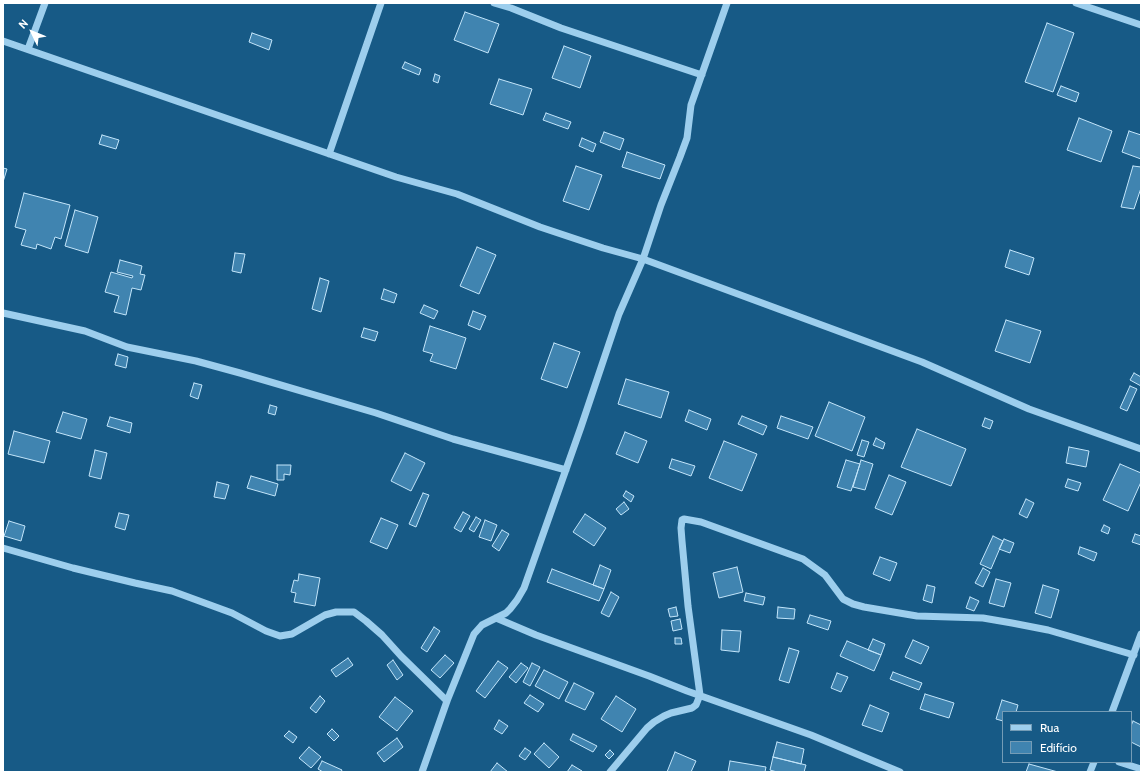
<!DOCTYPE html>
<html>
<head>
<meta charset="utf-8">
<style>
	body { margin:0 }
	#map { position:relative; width:1144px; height:775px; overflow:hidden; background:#175a86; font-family:Cabin,sans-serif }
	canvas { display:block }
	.frame { position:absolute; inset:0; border:4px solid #fff; pointer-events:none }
	.legend { position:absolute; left:1002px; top:711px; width:130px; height:52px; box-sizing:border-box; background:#175a86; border:1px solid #749cb6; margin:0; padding:5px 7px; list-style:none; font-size:12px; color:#fff }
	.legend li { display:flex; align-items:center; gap:8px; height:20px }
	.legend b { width:20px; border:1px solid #749cb6 }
	.north { position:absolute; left:12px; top:12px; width:40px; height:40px; -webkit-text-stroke:3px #175a86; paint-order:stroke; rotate:313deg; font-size:11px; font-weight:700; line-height:16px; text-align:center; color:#fff }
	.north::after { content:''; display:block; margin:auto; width:14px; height:18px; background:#fff; clip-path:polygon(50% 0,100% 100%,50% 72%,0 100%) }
</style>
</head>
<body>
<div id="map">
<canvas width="1144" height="775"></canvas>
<div class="frame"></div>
<ul class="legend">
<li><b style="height:5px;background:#9dceed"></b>Rua</li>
<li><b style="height:11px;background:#4084b0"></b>Edifício</li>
</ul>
<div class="north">N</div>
</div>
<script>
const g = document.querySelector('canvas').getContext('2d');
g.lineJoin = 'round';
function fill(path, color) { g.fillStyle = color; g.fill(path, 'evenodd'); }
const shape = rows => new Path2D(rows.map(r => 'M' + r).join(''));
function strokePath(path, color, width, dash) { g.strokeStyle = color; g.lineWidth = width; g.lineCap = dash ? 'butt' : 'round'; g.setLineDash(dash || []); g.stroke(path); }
const building = shape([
	[465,12,499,24,488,53,454,40,465,12],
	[1047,23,1074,33,1053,92,1025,82,1047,23],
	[252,33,272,40,269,50,249,42,252,33],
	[564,46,591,56,580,88,552,78,564,46],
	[405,62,421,69,419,75,402,68,405,62],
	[435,74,440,76,438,83,433,81,435,74],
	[499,79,532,89,523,115,490,104,499,79],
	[1061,86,1079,93,1076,102,1057,95,1061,86],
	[546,113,571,122,568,129,543,120,546,113],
	[1079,118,1112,131,1101,162,1067,150,1079,118],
	[1129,131,1141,135,1141,159,1122,152,1129,131],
	[604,132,624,139,620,150,600,142,604,132],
	[102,135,119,140,116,149,99,144,102,135],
	[582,138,596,144,593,152,579,146,582,138],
	[627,152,665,165,660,179,622,167,627,152],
	[576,166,602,175,589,210,563,201,576,166],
	[1133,166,1141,167,1141,188,1134,209,1121,207,1133,166],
	[3,168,7,169,3,182,3,168],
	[24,193,70,205,61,239,55,237,51,249,37,244,36,249,21,245,26,230,15,227,24,193],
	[75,210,98,217,88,253,65,246,75,210],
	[477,247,496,255,479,294,460,286,477,247],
	[1010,250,1034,258,1029,275,1005,267,1010,250],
	[235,253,245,254,241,273,232,271,235,253],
	[120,260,142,266,140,274,145,275,141,290,132,288,126,315,114,312,119,296,105,292,111,272,132,278,133,276,117,272,120,260],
	[320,278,329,281,321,312,312,309,320,278],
	[384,289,397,294,394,303,381,299,384,289],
	[424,305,438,311,434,319,420,313,424,305],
	[473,311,486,316,480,330,468,325,473,311],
	[1006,320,1041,331,1030,363,995,351,1006,320],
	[430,326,466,338,456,369,430,361,433,354,423,351,430,326],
	[364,328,378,332,375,341,361,337,364,328],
	[554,343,580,352,567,388,541,379,554,343],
	[118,354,128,357,126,368,115,365,118,354],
	[1134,373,1141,377,1141,386,1130,380,1134,373],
	[626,379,669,392,661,418,618,404,626,379],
	[194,383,202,385,198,399,190,396,194,383],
	[1130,386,1137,389,1127,411,1120,408,1130,386],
	[829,402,865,417,852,451,815,436,829,402],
	[270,405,277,407,275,415,268,413,270,405],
	[689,410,711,419,707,430,685,421,689,410],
	[63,412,87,419,81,439,56,432,63,412],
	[742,416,767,426,763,435,738,424,742,416],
	[781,416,813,427,808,439,777,428,781,416],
	[110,417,132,423,130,433,107,426,110,417],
	[985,418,993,421,990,429,982,426,985,418],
	[917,429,966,449,951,486,901,467,917,429],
	[14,431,50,441,44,463,8,454,14,431],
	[625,432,647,441,638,463,616,454,625,432],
	[876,438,885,443,883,449,873,445,876,438],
	[862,440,869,442,864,457,857,455,862,440],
	[724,441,757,454,742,491,709,478,724,441],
	[1069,447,1089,451,1086,467,1066,463,1069,447],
	[95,450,107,453,101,479,89,476,95,450],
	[405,453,425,463,411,491,391,481,405,453],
	[672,459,695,466,691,476,669,468,672,459],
	[846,460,860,464,851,491,837,487,846,460],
	[861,460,873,464,865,490,853,487,861,460],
	[1120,464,1141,473,1141,482,1128,511,1103,500,1120,464],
	[277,465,291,465,290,475,284,474,284,480,277,480,277,465],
	[889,475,906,482,892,515,875,508,889,475],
	[251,476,278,484,275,496,247,488,251,476],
	[1068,479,1081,483,1078,491,1065,487,1068,479],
	[217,482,229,485,225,499,214,497,217,482],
	[626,491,634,496,631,502,623,496,626,491],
	[423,493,429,495,416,527,409,524,423,493],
	[1026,499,1034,503,1027,518,1019,514,1026,499],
	[624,502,629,509,621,515,616,509,624,502],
	[463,512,470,516,461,532,454,528,463,512],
	[119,513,129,515,125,530,115,527,119,513],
	[585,514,606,528,594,546,573,532,585,514],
	[476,517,481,520,474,532,469,529,476,517],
	[381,518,398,525,387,549,370,542,381,518],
	[485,520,497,525,491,541,479,537,485,520],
	[9,521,25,526,21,541,4,536,9,521],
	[1104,525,1110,528,1108,534,1101,531,1104,525],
	[502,530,509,534,499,551,492,546,502,530],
	[1135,534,1141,536,1141,545,1132,542,1135,534],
	[993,536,1003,541,991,569,980,564,993,536],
	[1004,539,1014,543,1010,553,999,549,1004,539],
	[1080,547,1097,553,1094,561,1078,554,1080,547],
	[880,557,897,563,890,581,873,574,880,557],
	[600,565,611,570,604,589,593,585,600,565],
	[737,567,743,592,719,598,713,573,737,567],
	[983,568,990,572,983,587,975,583,983,568],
	[552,569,604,589,599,601,547,582,552,569],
	[299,574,320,578,315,606,294,602,296,593,291,592,294,580,298,581,299,574],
	[996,579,1011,583,1004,607,989,603,996,579],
	[927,585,935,587,932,603,923,600,927,585],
	[1043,585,1059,590,1051,618,1035,613,1043,585],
	[611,592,619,597,609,617,601,613,611,592],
	[746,593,765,597,763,605,744,601,746,593],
	[970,597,979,601,974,611,966,608,970,597],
	[676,607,678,616,670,617,668,609,676,607],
	[778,607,795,609,794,619,777,618,778,607],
	[810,615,831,621,828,630,807,623,810,615],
	[680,619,682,629,673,631,671,621,680,619],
	[434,627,440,631,427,652,421,648,434,627],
	[722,630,741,631,739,652,721,650,722,630],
	[675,638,681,638,682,644,675,644,675,638],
	[873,639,885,644,881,655,868,650,873,639],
	[913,640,929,647,921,664,905,657,913,640],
	[847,641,881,655,874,671,840,656,847,641],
	[789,648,799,651,789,683,779,680,789,648],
	[445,655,454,663,440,678,431,670,445,655],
	[348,658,353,665,336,677,331,670,348,658],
	[393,660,403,675,397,680,387,665,393,660],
	[498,661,508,668,485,698,476,691,498,661],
	[521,663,528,668,516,683,509,677,521,663],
	[532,663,540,667,530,686,523,682,532,663],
	[544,670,568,682,559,699,535,686,544,670],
	[893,672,922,683,919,690,890,679,893,672],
	[837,673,848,677,841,692,831,688,837,673],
	[574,683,594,693,585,710,565,701,574,683],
	[925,694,954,703,949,718,920,709,925,694],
	[530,695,544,704,538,712,524,703,530,695],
	[320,696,325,701,316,713,310,708,320,696],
	[616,696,636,709,622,732,601,719,616,696],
	[395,697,413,711,397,731,379,717,395,697],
	[1002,700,1018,705,1016,712,1003,712,1003,721,996,719,1002,700],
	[870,705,889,713,882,732,862,725,870,705],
	[499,720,508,726,502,734,494,729,499,720],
	[1133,721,1141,725,1141,747,1131,742,1131,726,1133,721],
	[332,729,339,736,334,741,327,734,332,729],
	[289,731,297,737,293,743,284,736,289,731],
	[573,734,597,746,593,752,570,740,573,734],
	[397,738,403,747,384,762,377,753,397,738],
	[777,742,804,749,801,764,773,757,777,742],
	[544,743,559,757,549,768,534,754,544,743],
	[309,747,321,757,311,768,299,758,309,747],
	[525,748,531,752,525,760,519,756,525,748],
	[610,750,614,754,609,759,605,755,610,750],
	[675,752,696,761,691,772,667,772,675,752],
	[773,757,806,765,804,772,777,772,770,770,773,757],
	[322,761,342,770,341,772,323,772,318,769,322,761],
	[730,761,766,767,765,772,728,772,730,761],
	[497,763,508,772,490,772,497,763],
	[1029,764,1058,772,1026,772,1029,764],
	[572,765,582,771,581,772,567,772,572,765]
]);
const minor = shape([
	[494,3,511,8,561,28,702,75],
	[1076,3,1141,25],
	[3,41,396,177,457,194,540,227,603,248,643,259,922,362,1029,409,1141,449],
	[28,49,45,3],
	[329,154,381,3],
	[3,313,85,331,127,347,196,361,240,373,376,413,453,439,566,470],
	[3,548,73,568,135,583,172,591,232,613,266,631,280,636,292,634,325,615,336,612,354,612,366,621,382,635,401,656,447,701],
	[496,618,536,635,649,676,687,691,811,735,900,772],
	[1112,712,1141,634],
	[1119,762,1141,769],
	[422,772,447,701,474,634,482,625,506,613,510,609,517,600,524,588,581,427,619,314,643,259,661,205,680,157,687,138,691,105,727,3],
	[610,772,647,728,654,722,664,716,671,713,692,708,696,705,700,695,688,606,682,541,681,528,682,520,684,519,701,522,803,559,825,575,843,599,853,604,864,607,917,616,983,618,1012,623,1048,630,1134,655],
	[1090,772,1094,762]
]);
fill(building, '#4084b0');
strokePath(building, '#c3e5fa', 1);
strokePath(minor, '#9dceed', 7);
</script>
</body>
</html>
